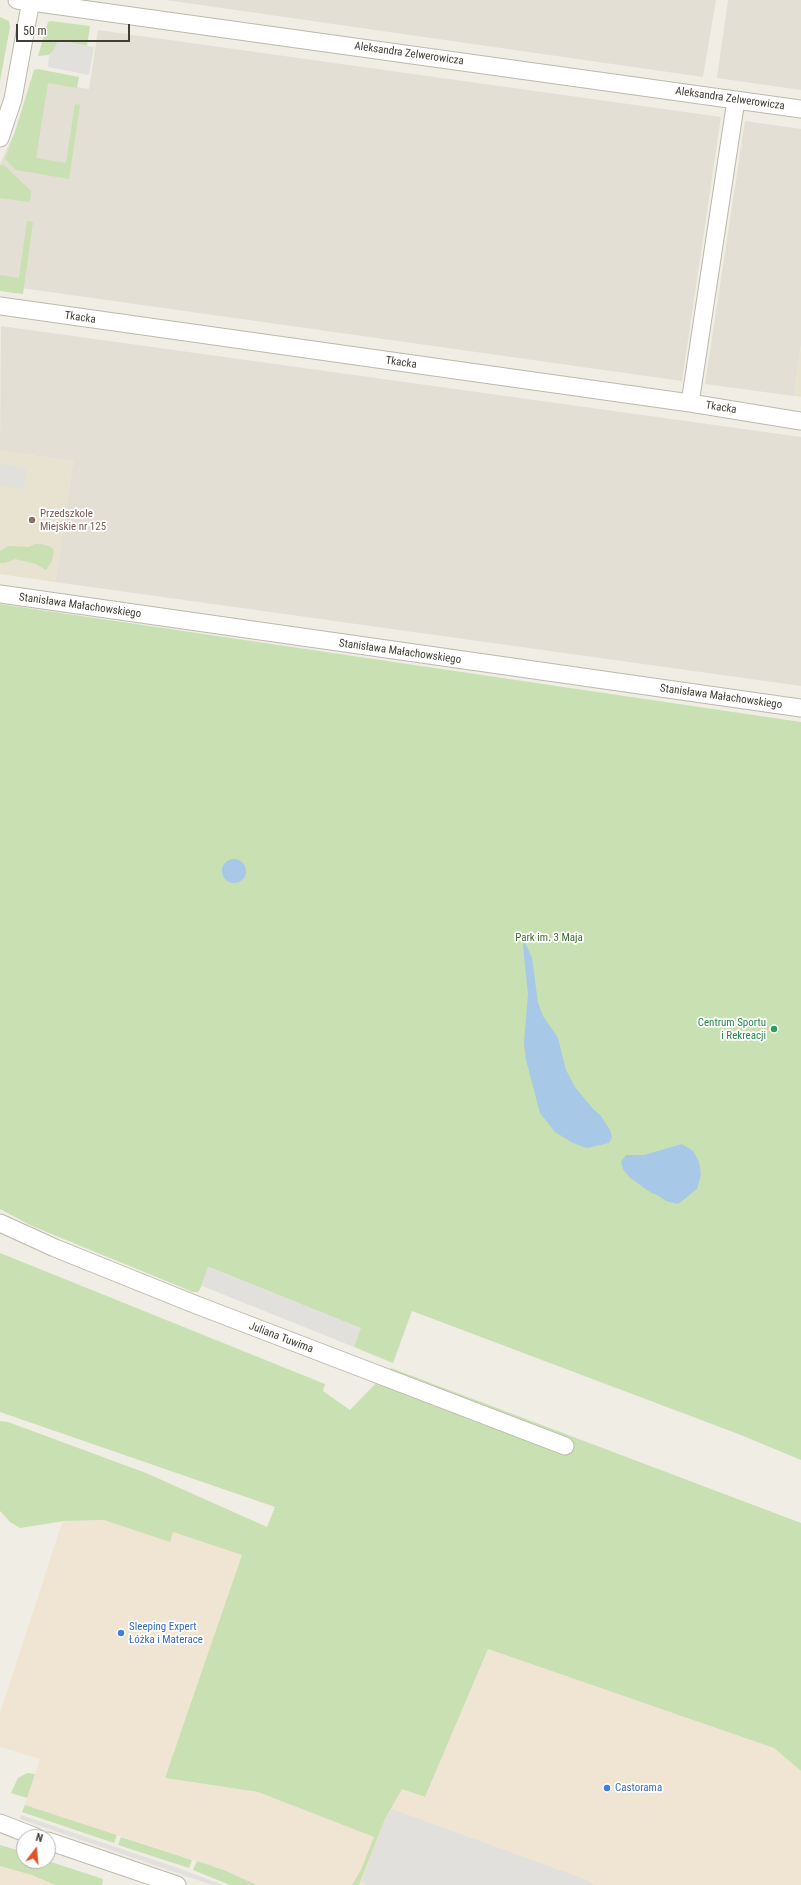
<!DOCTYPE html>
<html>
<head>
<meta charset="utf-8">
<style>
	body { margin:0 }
	#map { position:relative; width:801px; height:1885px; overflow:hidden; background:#f0ede5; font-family:"Roboto Condensed",sans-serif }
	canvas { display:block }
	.north { position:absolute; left:16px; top:1829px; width:40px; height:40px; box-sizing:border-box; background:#fff; border:1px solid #b3b2ae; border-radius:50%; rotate:16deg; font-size:11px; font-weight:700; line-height:16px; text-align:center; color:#423e35 }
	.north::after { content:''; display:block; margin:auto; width:14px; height:18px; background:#e0542c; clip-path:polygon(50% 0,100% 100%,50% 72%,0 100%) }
	.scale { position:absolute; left:16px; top:24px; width:114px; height:18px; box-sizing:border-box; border:2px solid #423e35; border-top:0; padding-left:5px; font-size:12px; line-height:14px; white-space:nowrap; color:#423e35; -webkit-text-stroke:3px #fff; paint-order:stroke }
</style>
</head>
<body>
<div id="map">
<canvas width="801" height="1885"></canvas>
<div class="north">N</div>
<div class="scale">50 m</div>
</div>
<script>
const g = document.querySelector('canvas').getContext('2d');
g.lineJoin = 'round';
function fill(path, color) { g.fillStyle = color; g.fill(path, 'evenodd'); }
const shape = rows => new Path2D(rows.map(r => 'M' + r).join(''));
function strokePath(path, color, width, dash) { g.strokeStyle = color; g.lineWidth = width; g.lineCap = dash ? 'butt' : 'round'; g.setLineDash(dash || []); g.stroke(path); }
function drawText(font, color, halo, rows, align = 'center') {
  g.font = font + ' "Roboto Condensed",sans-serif'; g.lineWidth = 3.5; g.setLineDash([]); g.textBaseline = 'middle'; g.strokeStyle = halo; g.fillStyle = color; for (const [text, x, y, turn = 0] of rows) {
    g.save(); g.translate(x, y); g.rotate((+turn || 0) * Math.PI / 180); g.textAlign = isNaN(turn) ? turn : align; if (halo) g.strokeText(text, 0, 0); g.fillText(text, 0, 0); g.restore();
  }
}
const residential = shape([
	[166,0,716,0,703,77],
	[728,0,801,0,801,90,717,78],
	[98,30,721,117,682,381,0,285,0,164,16,129,31,80,89,89],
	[745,121,801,129,801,345,794,396,705,384],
	[1,326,801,437,801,686,55,582,73,461,0,451]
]);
const commercial = shape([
	[116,1520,247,1543,165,1778,258,1792,374,1837,402,1789,425,1797,488,1649,774,1748,801,1771,801,1885,257,1885,224,1870,25,1805,40,1759,0,1747,0,1713,60,1529,64,1521],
	[0,1857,77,1885,0,1885]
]);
const education = shape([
	[801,345,801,397,794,396],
	[0,451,73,461,55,582,0,574]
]);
const green = shape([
	[0,17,9,21,10,27,0,81],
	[51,21,90,26,87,46,59,41,54,50,49,55,38,56,48,22],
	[38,69,79,77,77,88,48,83,36,158,66,163,75,104,80,105,69,179,16,170,5,159,16,129,34,70],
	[0,165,4,165,31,191,30,202,0,198],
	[27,221,33,222,23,294,0,291,0,275,19,278],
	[35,544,41,544,49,546,54,550,52,561,46,570,36,564,15,559,5,563,0,563,0,551,8,546,29,547],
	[0,604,801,722,801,1460,741,1435,412,1311,393,1363,354,1347,360,1328,209,1267,200,1289,198,1292,193,1292,32,1226,0,1209],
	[0,1253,325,1384,323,1391,350,1410,391,1368,801,1523,801,1771,774,1748,488,1649,425,1797,402,1789,385,1819,359,1885,352,1885,361,1870,374,1837,258,1792,165,1778,242,1555,173,1532,170,1542,104,1520,64,1521,20,1528,10,1522,0,1511,0,1421,8,1422,146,1473,267,1527,275,1507,0,1412],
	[27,1773,35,1774,27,1798,11,1793,18,1778],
	[25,1805,117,1835,114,1843,22,1812],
	[121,1837,192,1860,189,1868,118,1845],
	[0,1845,24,1852,24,1861,48,1861,103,1879,102,1885,55,1885,32,1875,0,1866],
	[197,1861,224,1870,257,1885,230,1885,193,1870]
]);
const parking = shape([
	[58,40,94,47,89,75,48,67,49,55,54,50],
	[0,464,27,468,24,489,0,485],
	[208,1267,361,1328,354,1347,202,1286],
	[392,1809,587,1880,594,1885,368,1885,361,1883,385,1819],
	[21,1815,178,1868,223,1885,212,1885,20,1819]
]);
const water = shape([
	'222 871a12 12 0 1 1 24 0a12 12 0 1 1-24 0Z',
	[522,936,532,958,538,1003,543,1016,558,1038,566,1070,575,1087,592,1108,601,1116,610,1130,612,1137,609,1143,587,1148,573,1143,555,1132,540,1113,526,1060,524,1043,528,994],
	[682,1144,693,1151,699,1162,701,1174,697,1189,678,1204,666,1201,659,1196,650,1192,629,1177,623,1169,621,1162,626,1155,644,1155]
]);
const minor = shape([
	[17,0,801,109],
	[0,138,13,99,31,0],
	[0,306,690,403,801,421],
	[690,403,736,100],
	[0,594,801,708],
	[0,1223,55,1248,194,1304,565,1446],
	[0,1823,36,1837],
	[48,1841,177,1885]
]);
const markers = [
	[32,520,4,"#8d6e63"],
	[774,1029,4,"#2e9e5b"],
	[121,1633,4,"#3f7fe0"],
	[607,1788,4,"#3f7fe0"]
];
const streetNames = [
	["Aleksandra Zelwerowicza",409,54,8],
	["Aleksandra Zelwerowicza",730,99,8],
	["Tkacka",80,318,8],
	["Tkacka",401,363,8],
	["Tkacka",721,408,9],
	["Stanisława Małachowskiego",80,606,8],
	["Stanisława Małachowskiego",400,652,8],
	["Stanisława Małachowskiego",721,697,8],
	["Juliana Tuwima",281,1338,21]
];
const educationNames = [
	["Przedszkole",40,514],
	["Miejskie nr 125",40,527]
];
const parkNames = [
	["Park im. 3 Maja",549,938]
];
const leisureNames = [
	["Centrum Sportu",766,1023],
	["i Rekreacji",766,1036]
];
const shopNames = [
	["Sleeping Expert",129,1627],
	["Łóżka i Materace",129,1640],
	["Castorama",615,1788]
];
fill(residential, '#e3dfd4');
fill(commercial, '#f0e5d2');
fill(education, '#e8e3d0');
fill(green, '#c8e0b2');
fill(parking, '#e1e0dd');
fill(water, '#a7c8e6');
strokePath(minor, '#bdb8ac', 19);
strokePath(minor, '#fff', 17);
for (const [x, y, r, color] of markers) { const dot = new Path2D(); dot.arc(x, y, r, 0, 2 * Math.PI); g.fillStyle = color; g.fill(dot); strokePath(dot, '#fff', 1.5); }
drawText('11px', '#423e35', '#fff', streetNames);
drawText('11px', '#785e54', '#fff', educationNames, 'left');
drawText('11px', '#436c30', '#fff', parkNames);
drawText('11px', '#27864d', '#fff', leisureNames, 'right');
drawText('11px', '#366cbe', '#fff', shopNames, 'left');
</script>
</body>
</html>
